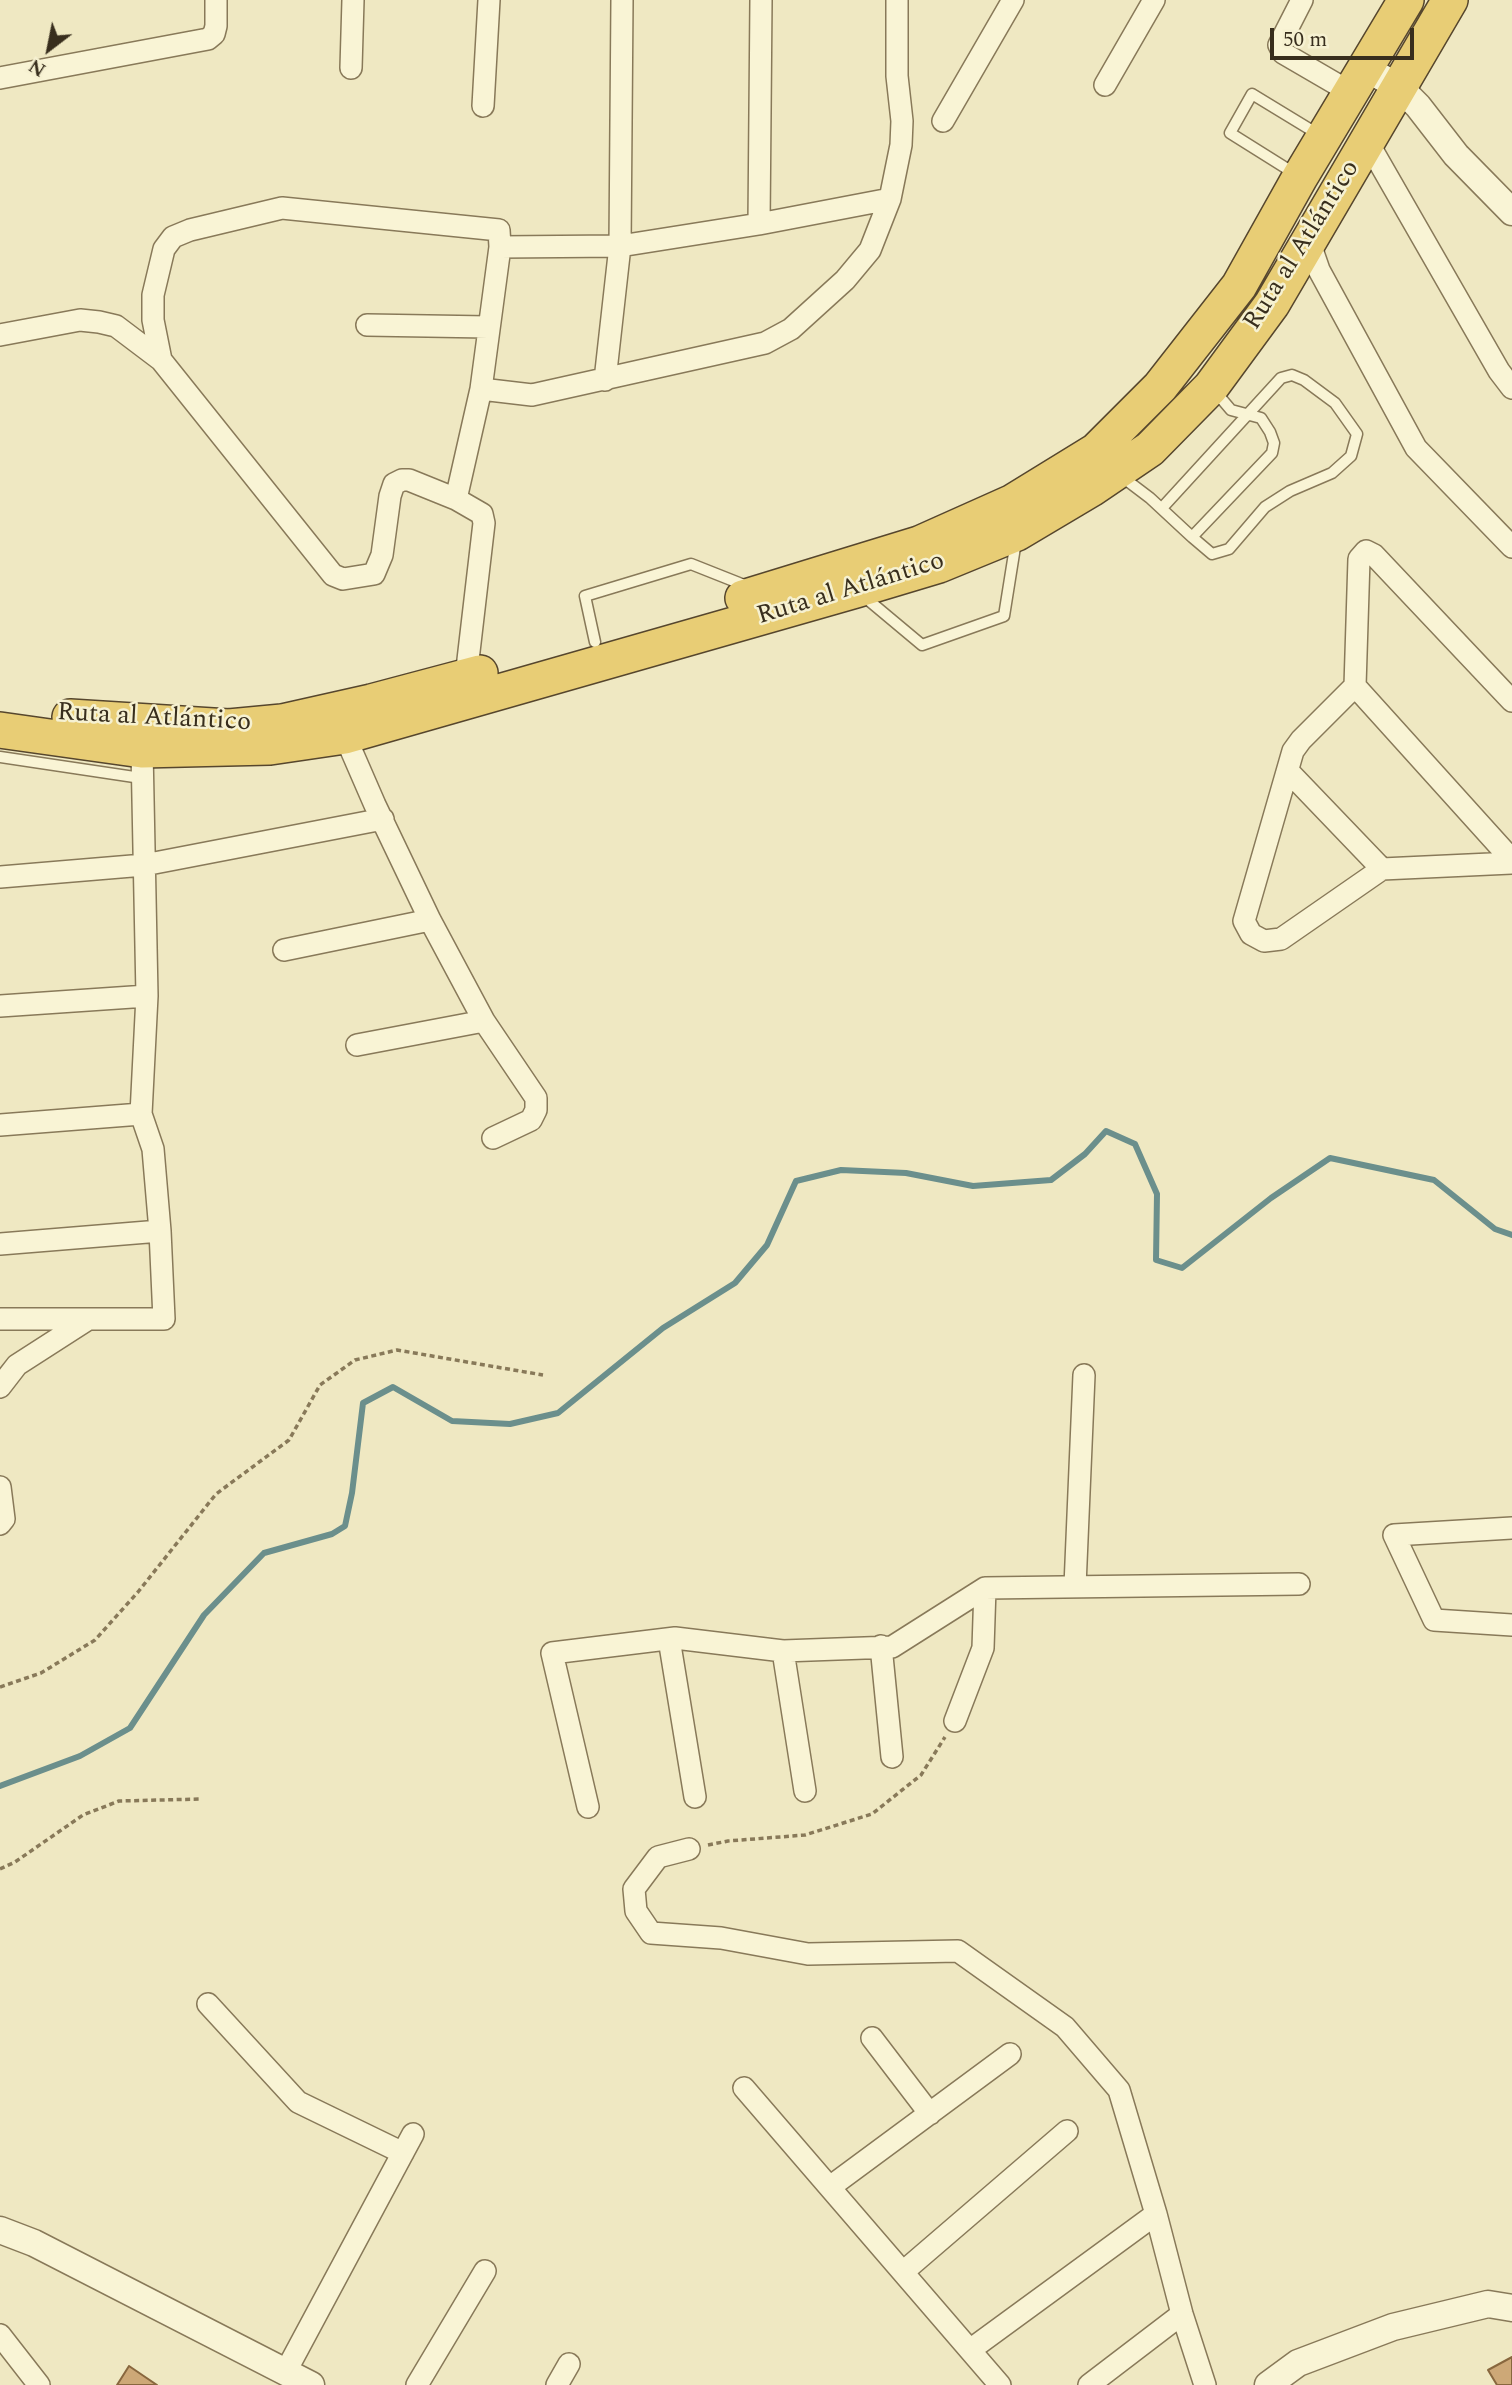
<!DOCTYPE html>
<html>
<head>
<meta charset="utf-8">
<style>
	body { margin:0 }
	#map { position:relative; width:1512px; height:2385px; overflow:hidden; background:#efe8c2; font-family:Spectral,serif }
	canvas { display:block }
	.north { position:absolute; left:14px; top:14px; width:70px; height:70px; -webkit-text-stroke:5px #f6f1d1; paint-order:stroke; rotate:212deg; font-size:19px; font-weight:700; line-height:28px; text-align:center; color:#382e1d }
	.north::after { content:''; display:block; margin:auto; width:24px; height:32px; background:#382e1d; clip-path:polygon(50% 0,100% 100%,50% 72%,0 100%) }
	.scale { position:absolute; left:1270px; top:28px; width:144px; height:32px; box-sizing:border-box; border:4px solid #382e1d; border-top:0; padding-left:9px; font-size:21px; line-height:24px; white-space:nowrap; color:#382e1d; -webkit-text-stroke:5px #f6f1d1; paint-order:stroke }
</style>
</head>
<body>
<div id="map">
<canvas width="1512" height="2385"></canvas>
<div class="north">N</div>
<div class="scale">50 m</div>
</div>
<script>
const g = document.querySelector('canvas').getContext('2d');
g.lineJoin = 'round';
const shape = rows => new Path2D(rows.map(r => 'M' + r).join(''));
function strokePath(path, color, width, dash) { g.strokeStyle = color; g.lineWidth = width; g.lineCap = dash ? 'butt' : 'round'; g.setLineDash(dash || []); g.stroke(path); }
function fill(path, color) { g.fillStyle = color; g.fill(path, 'evenodd'); }
function drawText(font, color, halo, rows, align = 'center') {
  g.font = font + ' Spectral,serif'; g.lineWidth = 5; g.setLineDash([]); g.textBaseline = 'middle'; g.strokeStyle = halo; g.fillStyle = color; for (const [text, x, y, turn = 0] of rows) {
    g.save(); g.translate(x, y); g.rotate((+turn || 0) * Math.PI / 180); g.textAlign = isNaN(turn) ? turn : align; if (halo) g.strokeText(text, 0, 0); g.fillText(text, 0, 0); g.restore();
  }
}
const stream = shape([
	[0,1786,80,1756,130,1728,204,1615,264,1553,332,1534,345,1526,352,1493,363,1403,393,1387,452,1421,510,1424,558,1413,663,1328,735,1283,767,1245,796,1181,841,1170,906,1173,973,1186,1051,1180,1085,1154,1106,1131,1135,1144,1157,1194,1156,1260,1182,1268,1271,1198,1330,1158,1434,1180,1495,1229,1512,1235]
]);
const building = shape([
	[1512,2357,1512,2385,1497,2385,1488,2370,1512,2357],
	[129,2366,157,2385,117,2385,129,2366]
]);
const path = shape([
	[0,1687,41,1673,95,1640,138,1592,216,1494,289,1440,320,1385,355,1360,397,1350,543,1375],
	[708,1845,728,1841,805,1835,872,1814,921,1775,945,1737],
	[0,1869,15,1862,83,1815,119,1801,202,1799]
]);
const service = shape([
	[1297,175,1230,133,1252,94,1321,136],
	[1121,476,1150,498,1192,537,1272,453,1274,443,1270,432,1261,418,1231,410,1214,390],
	[1162,508,1281,378,1292,375,1304,380,1335,403,1357,434,1351,456,1332,473,1290,491,1265,507,1229,549,1212,554,1192,537],
	[861,594,922,645,1004,616,1016,541],
	[595,642,585,596,691,564,749,587],
	[0,757,141,778]
]);
const minor = shape([
	[1302,0,1279,45,1283,53,1350,92],
	[351,68,353,0],
	[0,78,208,39,214,34,216,26,216,0],
	[1105,85,1154,0],
	[483,106,489,0],
	[943,121,1013,0],
	[1367,141,1499,371,1512,388],
	[759,224,761,0],
	[1309,241,1319,270,1416,448,1512,547],
	[500,247,620,246,759,224,890,199],
	[367,325,488,327],
	[0,335,80,320,99,322,116,326,161,360],
	[605,380,620,246,622,0],
	[481,389,532,395,765,343,791,329,845,280,870,250,890,199,901,145,902,121,897,76,897,0],
	[456,499,481,389,500,247,499,230,282,208,190,230,173,237,164,249,153,295,153,320,161,360,333,575,343,579,374,574,382,555,390,496,394,484,402,480,409,480,456,499,482,514,484,523,466,677],
	[1355,686,1512,860],
	[1512,701,1374,555,1366,551,1359,559,1355,686,1301,740,1293,751,1244,921,1251,934,1264,941,1281,939,1382,869,1512,863],
	[345,736,375,805,430,920,484,1021,536,1098,536,1110,531,1120,493,1138],
	[1288,771,1382,869],
	[0,877,144,865,383,819],
	[284,950,430,920],
	[0,1006,147,996],
	[357,1045,484,1021],
	[0,1125,141,1114],
	[0,1244,160,1231],
	[0,1319,164,1319,160,1231,153,1149,141,1114,147,996,142,750],
	[0,1387,17,1365,87,1320],
	[0,1487,4,1519,0,1524],
	[1512,1528,1394,1535,1434,1620,1512,1625],
	[1075,1586,1084,1375],
	[669,1639,695,1797],
	[881,1646,892,1757],
	[783,1651,805,1791],
	[955,1721,983,1648,985,1588],
	[588,1807,552,1653,675,1638,783,1651,892,1647,985,1588,1299,1584],
	[689,1849,658,1857,634,1889,636,1911,651,1933,721,1938,808,1954,958,1951,1065,2027,1119,2090,1156,2214,1182,2314,1205,2385],
	[208,2004,298,2102,403,2153],
	[872,2038,930,2114],
	[744,2088,1000,2385],
	[830,2187,1010,2054],
	[903,2272,1067,2131],
	[0,2335,39,2385],
	[970,2350,1156,2214],
	[286,2371,413,2134],
	[417,2385,485,2271],
	[557,2385,569,2364],
	[1089,2385,1182,2314]
]);
const tertiary = shape([
	[1365,68,1399,87,1418,106,1456,155,1512,212],
	[0,2230,34,2243,311,2385],
	[1268,2385,1298,2363,1393,2327,1488,2304,1512,2308]
]);
const trunk = shape([
	[743,598,919,544,1013,502,1096,451,1160,387,1239,286,1300,177,1406,0],
	[70,717,229,727,282,722,371,702,480,673],
	[0,730,142,750,270,747,345,736,856,590,939,565,1017,533,1091,489,1150,449,1211,387,1272,304,1450,0]
]);
const streetNames = [
	["Ruta al Atlántico",1303,246,-58],
	["Ruta al Atlántico",851,590,-17],
	["Ruta al Atlántico",154,719,3]
];
strokePath(stream, '#6b8f8c', 6);
fill(building, '#cda877');
strokePath(building, '#88673e', 2);
strokePath(service, '#887959', 13);
strokePath(minor, '#887959', 24);
strokePath(tertiary, '#887959', 29);
strokePath(trunk, '#56462d', 38);
strokePath(path, '#887959', 3.5, [5, 3.5]);
strokePath(service, '#f9f4d5', 10);
strokePath(minor, '#f9f4d5', 21);
strokePath(tertiary, '#f9f4d5', 26);
strokePath(trunk, '#e8cd75', 35);
drawText('26px', '#382e1d', '#f6f1d1', streetNames);
</script>
</body>
</html>
